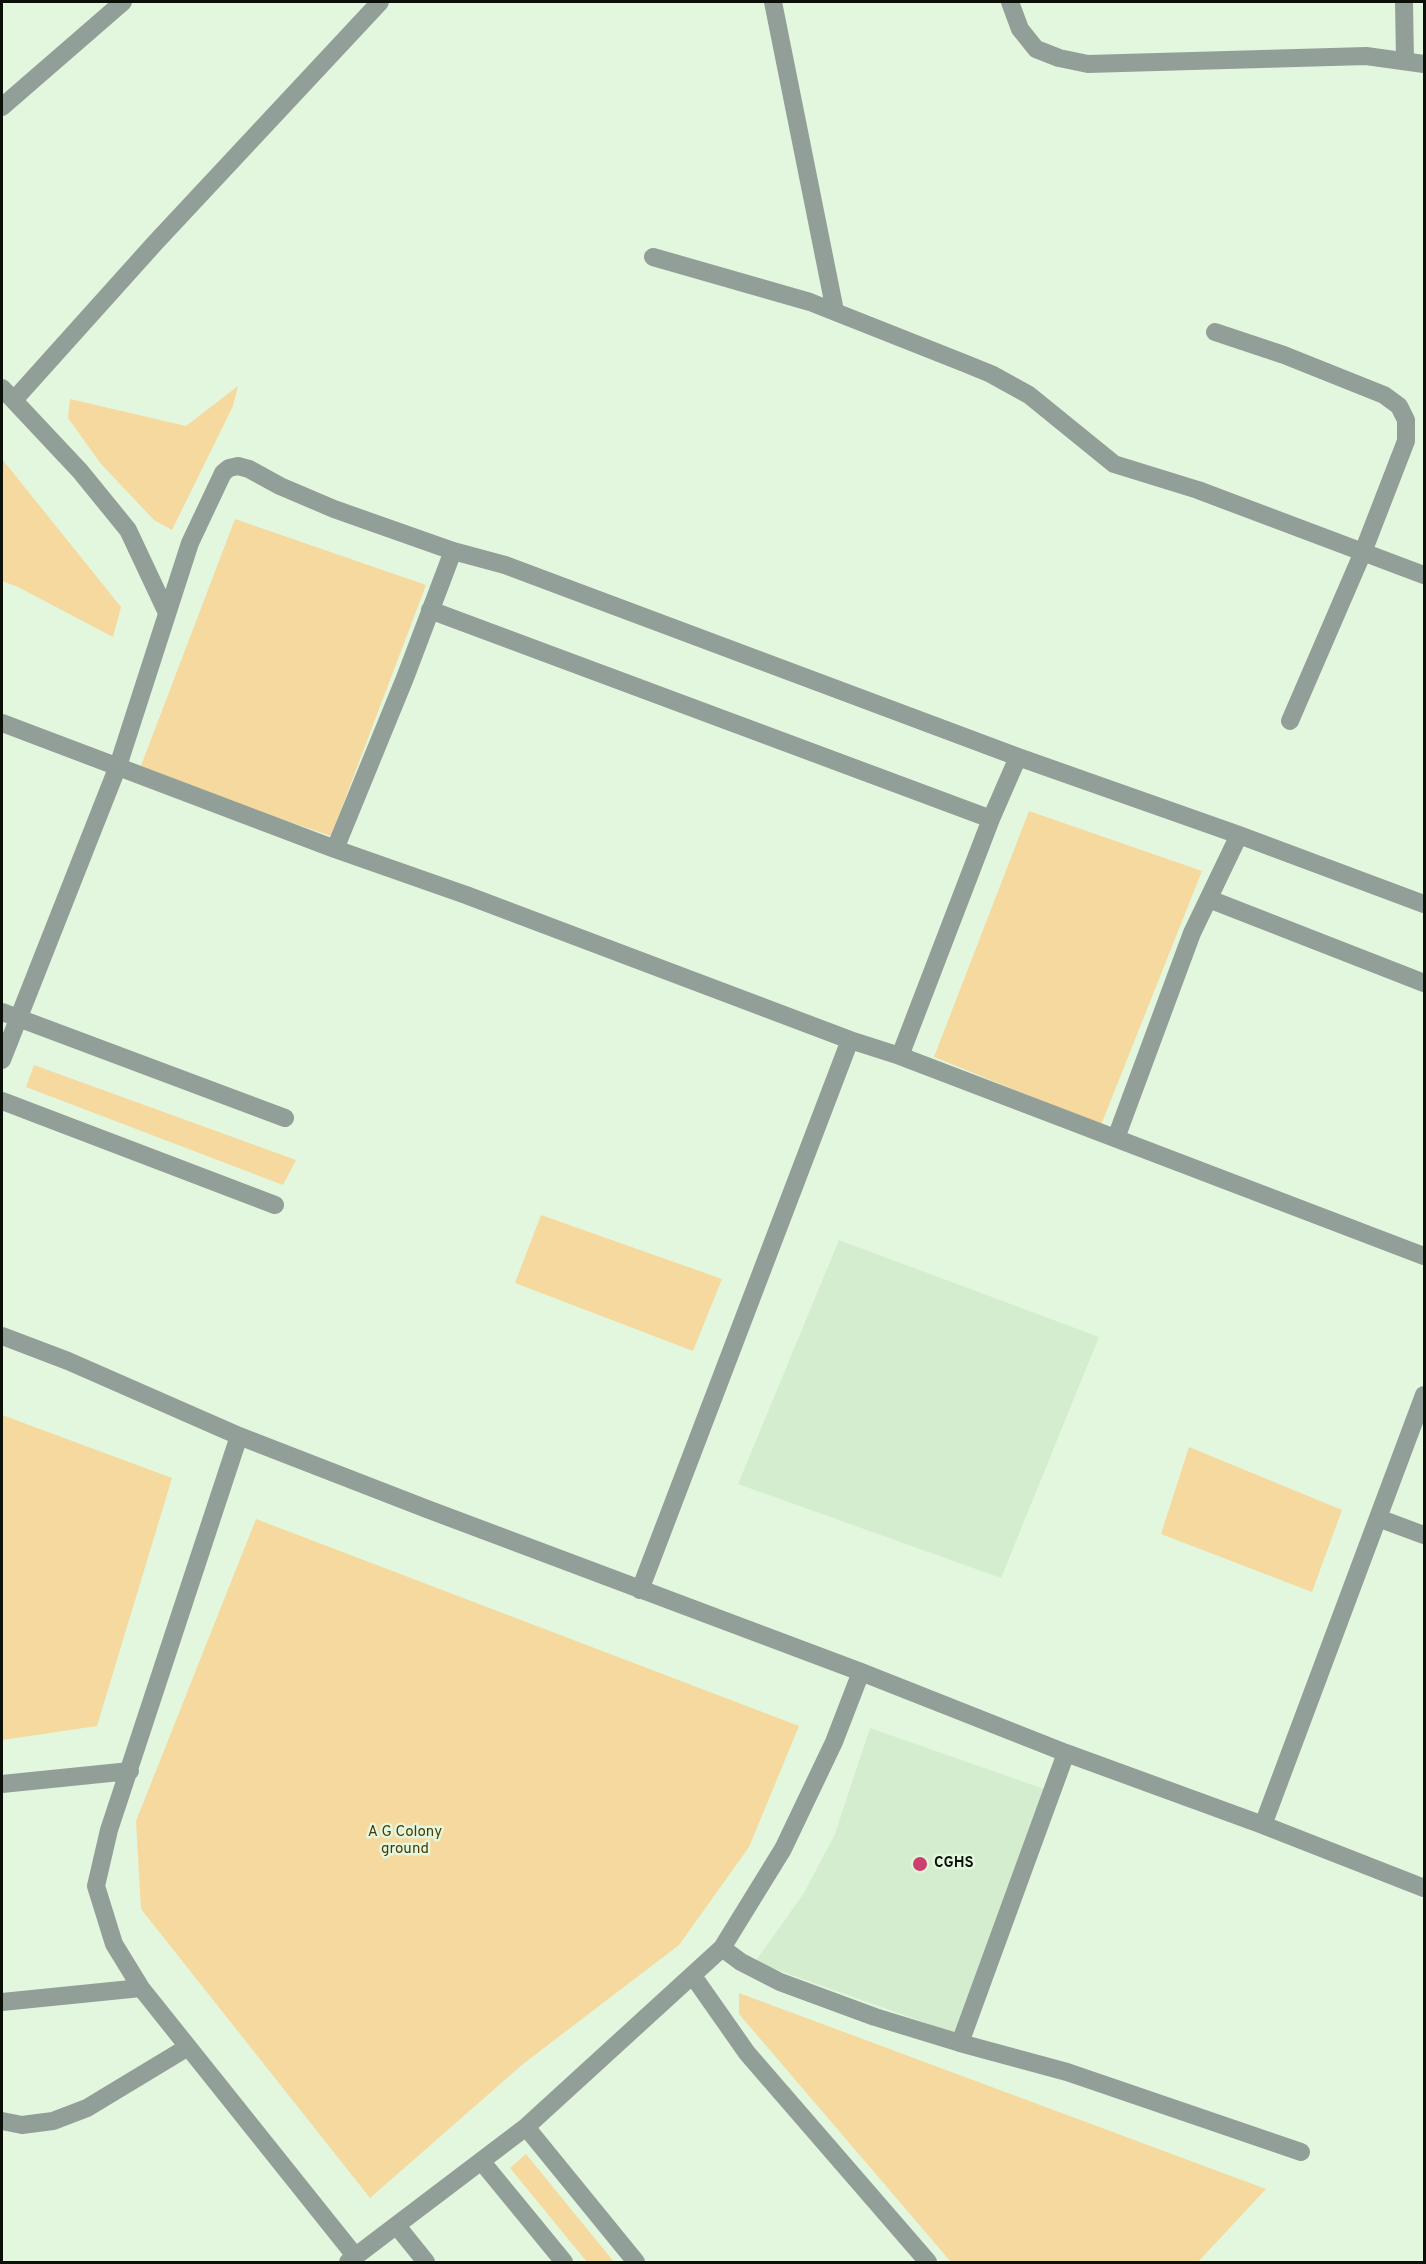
<!DOCTYPE html>
<html>
<head>
<meta charset="utf-8">
<style>
	body { margin:0 }
	#map { position:relative; width:1426px; height:2264px; overflow:hidden; background:#e3f7de; font-family:Overpass,sans-serif }
	canvas { display:block }
	.frame { position:absolute; inset:0; border:3px solid #0b1109; pointer-events:none }
</style>
</head>
<body>
<div id="map">
<canvas width="1426" height="2264"></canvas>
<div class="frame"></div>
</div>
<script>
const g = document.querySelector('canvas').getContext('2d');
g.lineJoin = 'round';
function fill(path, color) { g.fillStyle = color; g.fill(path, 'evenodd'); }
const shape = rows => new Path2D(rows.map(r => 'M' + r).join(''));
function strokePath(path, color, width, dash) { g.strokeStyle = color; g.lineWidth = width; g.lineCap = dash ? 'butt' : 'round'; g.setLineDash(dash || []); g.stroke(path); }
function drawText(font, color, halo, rows, align = 'center') {
  g.font = font + ' Overpass,sans-serif'; g.lineWidth = 5; g.setLineDash([]); g.textBaseline = 'middle'; g.strokeStyle = halo; g.fillStyle = color; for (const [text, x, y, turn = 0] of rows) {
    g.save(); g.translate(x, y); g.rotate((+turn || 0) * Math.PI / 180); g.textAlign = isNaN(turn) ? turn : align; if (halo) g.strokeText(text, 0, 0); g.fillText(text, 0, 0); g.restore();
  }
}
const built = shape([
	[839,1240,1099,1337,1001,1578,738,1484],
	[870,1728,1047,1790,957,2034,755,1962,804,1893,835,1834]
]);
const green = shape([
	[238,386,233,406,172,530,154,520,101,464,68,418,70,399,186,426],
	[2,459,121,607,113,637,18,587,2,581],
	[235,519,426,585,331,836,139,771],
	[1029,811,1202,871,1101,1125,934,1057],
	[34,1065,296,1160,283,1185,26,1087],
	[541,1215,722,1279,693,1351,515,1283],
	[2,1415,172,1478,97,1726,2,1740],
	[1189,1447,1342,1510,1312,1592,1161,1534],
	[256,1519,799,1726,749,1847,679,1945,523,2064,370,2198,141,1909,136,1821],
	[739,1993,1266,2189,1198,2262,951,2262,739,2014],
	[526,2154,614,2262,587,2262,510,2168]
]);
const street = shape([
	[773,2,835,311],
	[1010,2,1020,29,1036,49,1059,58,1088,64,1366,56,1424,64],
	[1404,2,1405,60],
	[2,107,123,2],
	[653,257,810,302,964,363,991,374,1029,395,1114,464,1198,490,1424,575],
	[1215,332,1284,355,1384,395,1399,406,1406,420,1406,441,1363,552,1290,721],
	[2,388,80,471,128,530,167,613],
	[14,400,155,243,380,2],
	[430,610,991,819],
	[2,723,335,849,466,895,850,1040,900,1056,1424,1256],
	[335,849,405,678,453,551],
	[1209,899,1424,983],
	[2,1012,285,1118],
	[900,1056,991,819,1018,757],
	[2,1060,118,766,190,543,223,473,229,468,238,466,249,469,280,486,334,509,453,551,505,565,537,577,1018,757,1239,835,1424,904],
	[2,1101,275,1205],
	[1116,1138,1192,933,1239,835],
	[2,1336,68,1361,239,1436,427,1509,861,1672,1066,1753,1263,1825,1424,1888],
	[239,1436,109,1830,96,1886,114,1944,141,1988,356,2257],
	[1378,1518,1424,1535],
	[640,1590,850,1040],
	[1066,1753,960,2043,1067,2072,1301,2152],
	[2,1784,130,1771],
	[1263,1825,1424,1395],
	[722,1948,741,1962,780,1982,875,2017,960,2043],
	[693,1976,747,2053,928,2262],
	[2,2002,141,1988],
	[2,2121,22,2125,53,2121,87,2108,188,2047],
	[526,2127,636,2262],
	[482,2162,564,2262],
	[397,2226,426,2262],
	[348,2262,526,2127,722,1948,783,1849,834,1742,861,1672]
]);
const markers = [
	[920,1864,8,"#cd3f6c"]
];
const parkNames = [
	["A G Colony",405,1833],
	["ground",405,1850]
];
const poiNames = [
	["CGHS",934,1864]
];
fill(built, '#d4edce');
fill(green, '#f5d99e');
strokePath(street, '#929f99', 18);
for (const [x, y, r, color] of markers) { const dot = new Path2D(); dot.arc(x, y, r, 0, 2 * Math.PI); g.fillStyle = color; g.fill(dot); strokePath(dot, '#e3f7de', 2); }
drawText('15px', '#4c3903', '#e3f7de', parkNames);
drawText('bold 15px', '#0b1109', '#e3f7de', poiNames, 'left');
</script>
</body>
</html>
